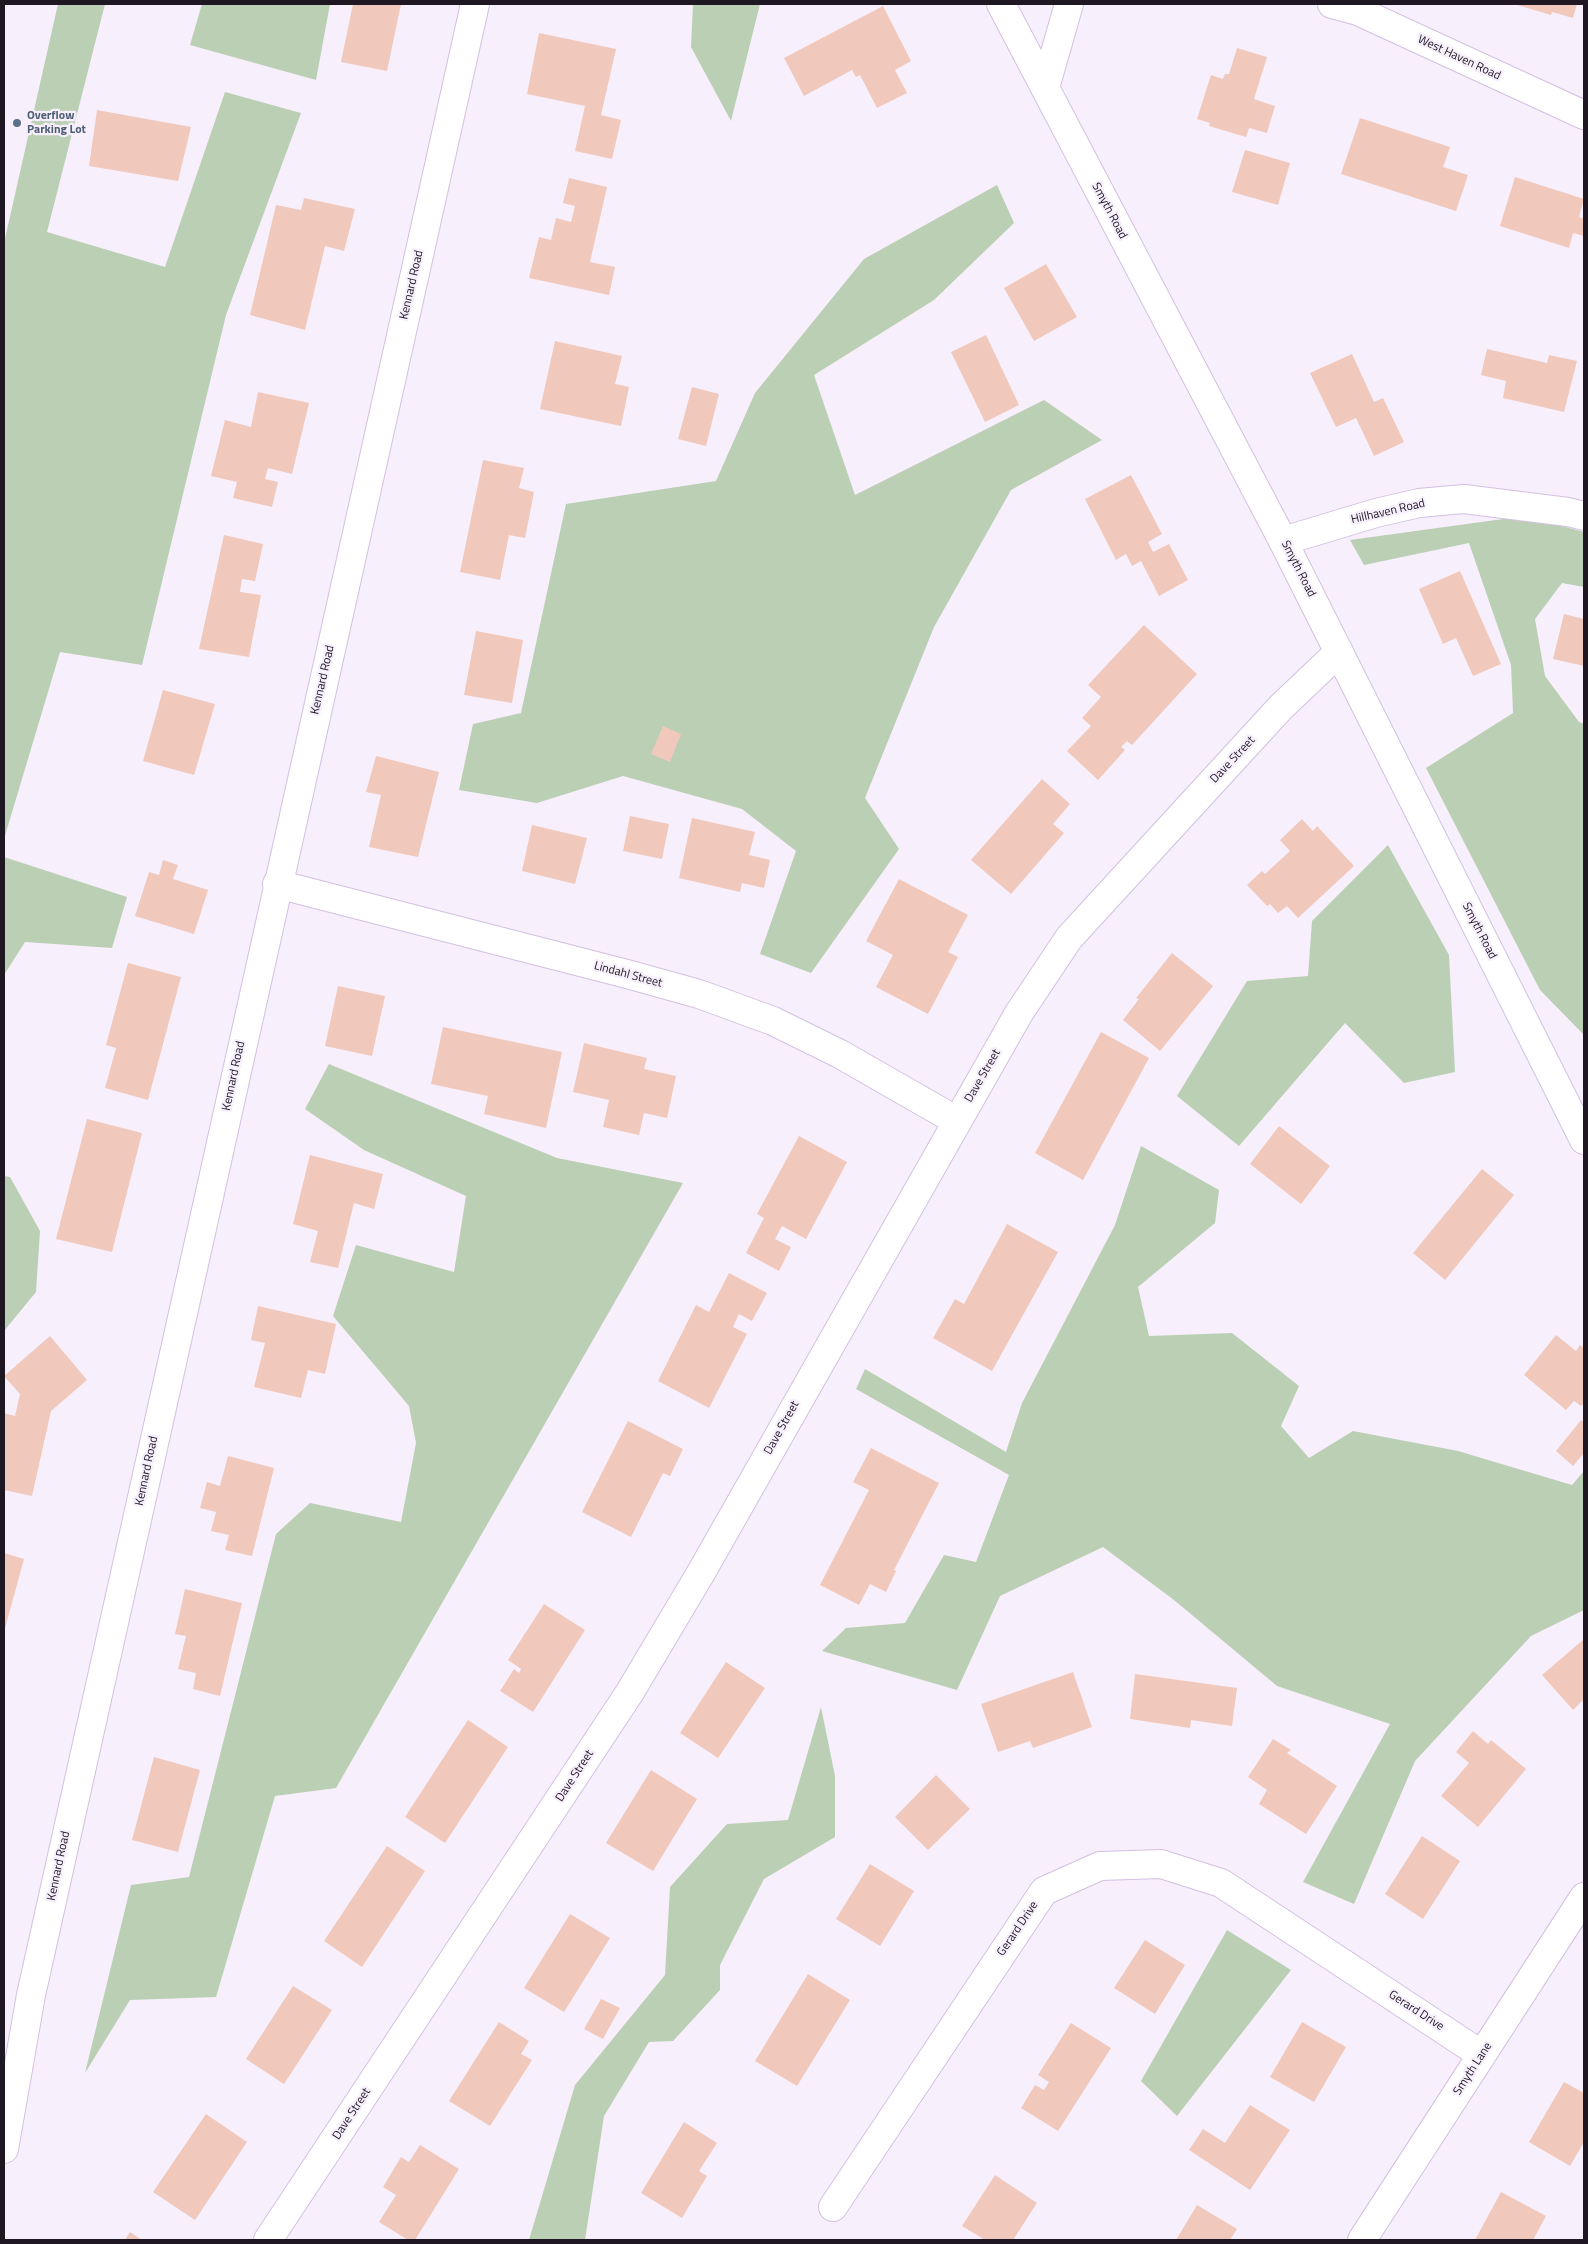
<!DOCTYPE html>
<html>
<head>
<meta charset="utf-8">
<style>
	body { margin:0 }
	#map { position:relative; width:1588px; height:2244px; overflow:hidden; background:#f7effc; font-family:"Titillium Web",sans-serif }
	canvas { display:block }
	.frame { position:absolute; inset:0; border:5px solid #1f1823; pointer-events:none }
</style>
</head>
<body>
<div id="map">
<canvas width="1588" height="2244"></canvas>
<div class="frame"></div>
</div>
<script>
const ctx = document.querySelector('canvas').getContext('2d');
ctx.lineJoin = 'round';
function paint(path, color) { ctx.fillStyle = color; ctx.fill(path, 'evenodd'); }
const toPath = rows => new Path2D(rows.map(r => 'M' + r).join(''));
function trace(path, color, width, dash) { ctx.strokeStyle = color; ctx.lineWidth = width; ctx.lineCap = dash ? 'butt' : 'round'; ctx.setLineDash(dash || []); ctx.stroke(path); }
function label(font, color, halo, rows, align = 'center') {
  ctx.font = font + ' "Titillium Web",sans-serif'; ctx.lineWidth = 4.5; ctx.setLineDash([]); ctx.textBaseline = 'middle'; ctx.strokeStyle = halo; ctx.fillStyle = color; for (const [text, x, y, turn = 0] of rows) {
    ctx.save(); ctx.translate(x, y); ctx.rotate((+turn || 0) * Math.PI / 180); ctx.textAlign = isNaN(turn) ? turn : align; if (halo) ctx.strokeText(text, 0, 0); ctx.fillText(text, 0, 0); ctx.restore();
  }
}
const green = toPath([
	[58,4,105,4,47,232,165,267,225,92,301,113,226,315,142,665,60,652,4,839,4,243],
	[202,4,330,4,316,80,190,45],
	[693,4,760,4,731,121,691,47],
	[997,185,1014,223,934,300,814,375,855,495,1044,400,1102,440,1011,490,934,627,865,798,899,849,811,973,760,954,796,851,742,809,623,776,537,803,459,790,473,724,521,713,566,504,716,481,755,393,864,259],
	[1525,516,1584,532,1584,587,1562,583,1535,619,1545,676,1579,722,1584,724,1584,1035,1540,990,1426,768,1513,713,1511,665,1469,543,1364,565,1350,540],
	[1388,845,1449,955,1455,1072,1404,1083,1345,1023,1239,1146,1177,1096,1247,981,1308,976,1312,921],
	[4,857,127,897,112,948,25,942,4,975],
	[329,1064,557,1158,683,1183,336,1788,275,1796,216,1997,130,2000,85,2073,131,1885,189,1877,276,1534,310,1503,401,1522,416,1443,409,1406,333,1316,356,1245,454,1272,466,1196,364,1150,305,1109],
	[1141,1146,1219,1190,1215,1223,1138,1287,1149,1336,1232,1333,1299,1386,1281,1426,1309,1458,1353,1431,1458,1451,1572,1485,1584,1471,1584,1610,1531,1636,1415,1761,1354,1904,1303,1882,1390,1724,1277,1686,1174,1600,1103,1547,1000,1596,957,1690,822,1651,846,1628,905,1623,944,1555,976,1562,1009,1475,856,1389,865,1369,1006,1452,1022,1403,1115,1225],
	[4,1176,10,1177,40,1231,36,1292,4,1331],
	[821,1707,835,1776,835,1837,764,1879,720,1965,720,1990,673,2041,649,2042,604,2116,585,2240,529,2240,575,2085,665,1975,670,1887,727,1824,788,1820],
	[1227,1930,1291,1970,1177,2116,1141,2081]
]);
const building = toPath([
	[353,4,401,4,387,71,341,62],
	[1514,4,1577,4,1573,18,1552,12,1551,15],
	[883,6,911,61,895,70,907,93,877,108,860,75,856,77,852,70,804,96,784,58],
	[539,33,616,49,601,115,621,120,612,159,575,151,585,106,527,94],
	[1237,48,1267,57,1254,99,1275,106,1267,133,1249,128,1246,137,1209,126,1210,123,1197,119,1211,75,1223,79,1225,74,1229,74],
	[97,110,191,127,178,181,89,166],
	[1360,118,1450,147,1443,167,1468,175,1456,211,1341,174],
	[1245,150,1290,163,1278,205,1232,192],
	[1515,177,1584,199,1579,217,1584,219,1584,236,1573,233,1569,248,1500,226],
	[569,178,607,187,590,262,615,267,609,295,529,278,539,237,551,240,556,218,571,222,575,206,563,203],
	[304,198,355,209,344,251,325,246,305,330,250,315,276,205,301,210],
	[1046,264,1077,317,1034,341,1004,288],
	[986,335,1019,405,985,422,951,352],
	[555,341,622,356,615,384,629,387,621,426,540,409],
	[1487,349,1547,363,1549,355,1577,361,1564,412,1503,398,1506,381,1481,375],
	[1352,354,1374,402,1383,398,1404,442,1374,456,1356,418,1336,427,1310,373],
	[692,387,719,394,706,446,678,439],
	[258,392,309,403,292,474,268,468,265,479,278,482,272,507,233,498,237,482,211,476,225,420,251,427],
	[483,460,524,468,519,488,534,492,525,538,509,535,500,580,460,572],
	[1131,475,1162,534,1148,542,1153,552,1169,544,1188,580,1159,596,1141,561,1132,566,1126,554,1116,560,1085,499],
	[224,535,263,544,255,581,242,579,240,592,261,595,249,657,199,649],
	[1460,571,1501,664,1473,676,1456,638,1443,644,1419,589],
	[1564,614,1584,619,1584,666,1553,659],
	[1144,625,1197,674,1132,745,1127,741,1121,747,1125,750,1098,780,1067,751,1091,726,1082,718,1101,697,1088,685],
	[476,631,523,640,512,703,464,695],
	[163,690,215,704,194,775,143,761],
	[663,726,681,734,670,762,651,754],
	[376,756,439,772,418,857,369,847,381,795,366,792],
	[1042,779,1070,804,1053,824,1064,833,1011,894,971,860],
	[630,816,669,824,662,859,623,851],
	[692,818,755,832,749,855,770,860,764,888,742,883,740,892,679,878],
	[1302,819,1313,831,1317,826,1354,866,1298,918,1287,906,1278,913,1270,904,1267,906,1247,885,1262,871,1265,874,1290,851,1280,840],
	[532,825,587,838,575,884,522,871],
	[163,860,178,865,173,879,208,890,194,934,135,916,149,872,159,875],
	[899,879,968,915,948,952,958,957,928,1014,876,987,893,955,866,941],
	[1172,953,1213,986,1160,1051,1123,1020,1139,999,1136,998],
	[128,963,181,977,148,1100,105,1088,116,1048,106,1045],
	[338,986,385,996,372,1056,325,1046],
	[443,1027,562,1052,546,1128,484,1114,488,1096,431,1084],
	[1101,1032,1149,1058,1083,1180,1035,1153],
	[584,1043,647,1058,644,1069,676,1076,667,1118,644,1113,639,1135,603,1127,609,1100,573,1092],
	[87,1119,142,1133,112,1252,56,1239],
	[1279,1126,1330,1166,1301,1204,1250,1164],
	[799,1136,847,1162,806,1239,782,1226,775,1239,791,1247,779,1271,746,1253,764,1218,757,1214],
	[310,1155,383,1174,374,1209,354,1203,338,1268,310,1262,318,1231,293,1224],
	[1482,1169,1514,1195,1445,1280,1413,1253],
	[1007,1224,1058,1252,992,1371,933,1338,955,1299,964,1304],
	[729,1273,767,1293,752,1321,739,1314,733,1327,747,1334,709,1408,658,1381,696,1305,709,1312],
	[258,1306,336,1324,325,1374,308,1370,301,1398,254,1387,265,1343,251,1340],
	[1556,1335,1576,1351,1580,1345,1584,1348,1584,1403,1581,1406,1574,1401,1566,1410,1524,1375],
	[50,1336,87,1380,51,1411,32,1496,4,1490,4,1413,15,1416,20,1394,4,1376],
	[1581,1420,1584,1422,1584,1453,1573,1466,1556,1451],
	[628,1421,683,1449,670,1476,663,1473,631,1537,582,1512],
	[871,1448,939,1483,894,1570,896,1571,886,1592,870,1584,859,1605,820,1585,869,1490,853,1482],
	[228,1456,274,1468,252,1556,225,1550,229,1535,211,1531,216,1512,200,1508,207,1482,220,1486],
	[4,1553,24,1559,4,1632],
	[185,1589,242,1603,220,1696,193,1689,196,1673,178,1669,186,1636,175,1634],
	[544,1604,585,1630,533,1712,500,1691,514,1669,519,1673,521,1669,508,1660],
	[1584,1639,1584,1699,1573,1710,1542,1675],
	[726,1662,765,1688,718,1758,680,1733],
	[1073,1672,1092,1727,1033,1748,1030,1741,998,1752,981,1704],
	[1135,1674,1237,1688,1232,1726,1191,1720,1190,1728,1130,1719],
	[468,1720,508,1747,445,1843,405,1817],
	[1473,1731,1488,1744,1491,1740,1526,1769,1478,1827,1441,1796,1469,1763,1456,1752],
	[1273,1739,1291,1750,1287,1753,1337,1786,1306,1834,1259,1804,1267,1790,1248,1777],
	[154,1757,200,1770,178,1852,132,1840],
	[651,1770,697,1799,653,1871,606,1843],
	[936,1775,970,1809,928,1850,895,1817],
	[1422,1836,1460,1861,1423,1919,1385,1894],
	[387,1846,425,1871,362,1967,324,1941],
	[870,1864,914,1891,880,1946,836,1919],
	[570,1914,610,1938,564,2012,524,1988],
	[1145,1940,1185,1965,1155,2014,1114,1988],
	[808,1974,850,2000,797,2086,755,2061],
	[293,1986,332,2010,284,2084,246,2059],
	[601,1999,620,2008,603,2039,584,2029],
	[499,2022,529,2041,521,2054,532,2060,490,2126,449,2101],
	[1302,2022,1346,2047,1314,2102,1270,2077],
	[1071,2023,1111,2048,1058,2131,1021,2108,1035,2085,1044,2090,1049,2082,1038,2075],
	[1564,2082,1584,2093,1584,2142,1570,2166,1529,2142],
	[1250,2105,1290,2130,1250,2190,1189,2150,1203,2129,1225,2143],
	[206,2114,247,2142,195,2220,153,2192],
	[684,2122,717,2143,699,2171,707,2176,682,2218,641,2193],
	[420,2145,459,2169,415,2240,408,2240,379,2222,396,2195,383,2187,401,2157,409,2162],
	[995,2175,1037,2203,1013,2240,985,2240,962,2226],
	[1501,2192,1546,2216,1533,2240,1475,2240],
	[1197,2205,1237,2229,1230,2240,1176,2240],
	[130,2232,142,2240,125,2240]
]);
const minor = toPath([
	[1332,4,1358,11,1584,115],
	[1283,541,1376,513,1419,503,1464,499,1568,512,1584,516],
	[277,884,627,974,699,994,773,1021,840,1054,957,1121],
	[4,2149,31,1995,475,4],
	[833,2207,1044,1891,1100,1866,1161,1864,1221,1883,1482,2055],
	[268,2240,630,1692,702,1571,1019,1013,1069,938,1281,707,1339,652],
	[1362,2240,1584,1897]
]);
const tertiary = toPath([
	[1001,4,1283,541,1584,1140],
	[1045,88,1069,4]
]);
const markers = [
	[17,123,5,"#5c6f8a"]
];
const streetNames = [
	["West Haven Road",1459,58,25],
	["Smyth Road",1109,211,62],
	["Kennard Road",412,285,-77],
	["Hillhaven Road",1388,512,-13],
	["Smyth Road",1298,569,63],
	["Kennard Road",323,680,-77],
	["Dave Street",1233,760,-47],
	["Smyth Road",1479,931,63],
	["Lindahl Street",628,975,15],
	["Kennard Road",234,1076,-78],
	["Dave Street",983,1076,-60],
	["Dave Street",782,1428,-61],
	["Kennard Road",147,1471,-78],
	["Dave Street",575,1776,-57],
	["Kennard Road",59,1866,-78],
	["Gerard Drive",1018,1929,-56],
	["Gerard Drive",1416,2011,33],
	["Smyth Lane",1473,2069,-57],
	["Dave Street",352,2114,-57]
];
const serviceNames = [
	["Overflow",27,116],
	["Parking Lot",27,130]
];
paint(green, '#bbcfb4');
paint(building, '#f1c9bc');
trace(minor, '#d3c0e1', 30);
trace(tertiary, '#d3c0e1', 30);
trace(minor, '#fff', 28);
trace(tertiary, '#fff', 28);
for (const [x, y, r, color] of markers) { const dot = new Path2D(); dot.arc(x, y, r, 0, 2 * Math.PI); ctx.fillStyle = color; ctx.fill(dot); trace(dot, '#f7effc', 2); }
label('12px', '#1f1823', '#f7effc', streetNames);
label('bold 12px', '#4e5e75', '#f7effc', serviceNames, 'left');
</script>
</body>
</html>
